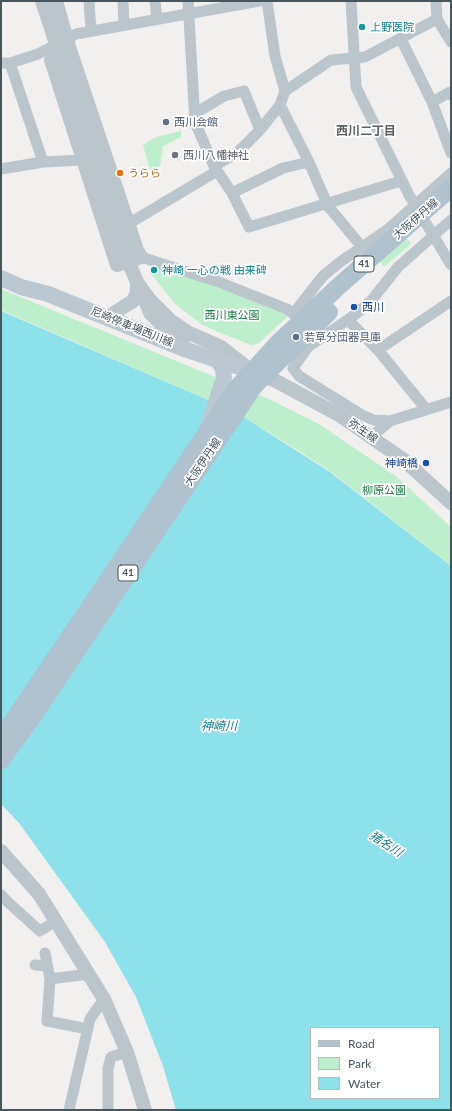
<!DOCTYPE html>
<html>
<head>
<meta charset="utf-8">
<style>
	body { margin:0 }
	#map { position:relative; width:452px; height:1111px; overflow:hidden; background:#f2efef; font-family:Lato,sans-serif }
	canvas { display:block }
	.frame { position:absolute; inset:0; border:2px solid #47555d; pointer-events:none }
	.legend { position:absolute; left:310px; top:1027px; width:130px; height:72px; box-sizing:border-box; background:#fff; border:1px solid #b5bbbe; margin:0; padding:5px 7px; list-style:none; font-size:12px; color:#47555d }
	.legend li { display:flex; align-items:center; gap:8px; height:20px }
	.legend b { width:20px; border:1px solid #b5bbbe }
</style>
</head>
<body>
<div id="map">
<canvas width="452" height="1111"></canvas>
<div class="frame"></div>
<ul class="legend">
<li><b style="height:5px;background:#afc2ce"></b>Road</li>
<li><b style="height:11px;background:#beefcc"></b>Park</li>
<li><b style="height:11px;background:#8ce1eb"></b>Water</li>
</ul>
</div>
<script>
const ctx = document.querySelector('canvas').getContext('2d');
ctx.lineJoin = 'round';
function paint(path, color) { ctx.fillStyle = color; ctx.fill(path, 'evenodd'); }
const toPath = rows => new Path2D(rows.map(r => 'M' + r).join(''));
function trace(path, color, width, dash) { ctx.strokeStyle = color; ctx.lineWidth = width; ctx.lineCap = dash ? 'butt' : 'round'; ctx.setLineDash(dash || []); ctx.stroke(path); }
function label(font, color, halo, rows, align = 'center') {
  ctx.font = font + ' Lato,"Noto Sans JP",sans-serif'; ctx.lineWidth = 3.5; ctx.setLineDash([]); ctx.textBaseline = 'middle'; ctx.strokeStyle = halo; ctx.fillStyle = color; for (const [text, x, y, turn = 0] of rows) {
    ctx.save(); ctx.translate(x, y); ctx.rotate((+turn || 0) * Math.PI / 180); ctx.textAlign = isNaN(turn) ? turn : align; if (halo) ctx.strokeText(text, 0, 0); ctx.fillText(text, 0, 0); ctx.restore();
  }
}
const green = toPath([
	[181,131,181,137,163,146,160,166,150,170,143,145,156,137],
	[400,228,411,244,384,267,373,251],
	[154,265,223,288,284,311,288,316,258,344,251,345,218,332,201,324,175,304,149,271],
	[1,289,269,399,319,424,397,477,451,527,451,566,330,471,291,446,248,420,206,399,1,310]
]);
const water = toPath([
	[1,311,206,399,245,418,330,472,451,566,451,1110,176,1110,163,1066,136,997,105,942,19,823,1,804],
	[311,1028,439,1028,439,1098,311,1098]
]);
const minor = toPath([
	[89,1,91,31],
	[123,1,124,25],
	[155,1,157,19],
	[188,1,195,122,214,166,232,193,249,227,401,181],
	[351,1,356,87,409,195,451,265],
	[436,1,437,19,451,42],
	[401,39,432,102,451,153],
	[1,63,10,63,38,54,76,34,259,1],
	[10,63,43,162],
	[285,91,331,60,365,57,437,19],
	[432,102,450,92,451,95],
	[280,105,308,160,328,206,362,247],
	[194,114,224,96,244,91,260,130],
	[214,166,237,153,260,130,280,105,285,91,275,56,267,1],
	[1,169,43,162,82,160],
	[232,193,283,168,309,162],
	[128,224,217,171],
	[141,257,219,282,287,309,299,318],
	[140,292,149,314,167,332,185,344],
	[294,313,323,276,340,262,387,230,451,173],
	[348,320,378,350,426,409],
	[378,350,451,301],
	[390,421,374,420,362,415,299,376,293,368,308,347,356,314,371,301,398,267,451,220],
	[371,437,390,421,451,402],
	[1,895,10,904,40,931,57,920],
	[45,953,50,979,47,1021,88,1029],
	[35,965,47,966],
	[50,979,89,974],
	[69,1110,90,1019,104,999],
	[108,1110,108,1068,111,1057,127,1052]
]);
const tertiary = toPath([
	[42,1,89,145],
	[56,1,70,50],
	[56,44,70,50,137,250,141,257,117,265,51,60,56,44],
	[131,268,137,282,150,300,170,320,189,333,221,347,249,369],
	[108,317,133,301,137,292,137,282],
	[262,376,276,381,339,415,404,460,451,503],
	[1,851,39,894,104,999,127,1052,145,1110]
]);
const secondary = toPath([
	[1,278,21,287,48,294,187,350,251,371,262,376],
	[207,429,224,378,223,369,218,361]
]);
const primary = toPath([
	[1,739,237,388,279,342],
	[1,760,28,723,254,386,288,352]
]);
const tertiaryBridge = toPath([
	[89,145,131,268]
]);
const primaryBridge = toPath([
	[279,342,340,285,451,188],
	[288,352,329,312]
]);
const markers = [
	[362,27,4,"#0f9aa8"],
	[166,122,4,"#5c6f8a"],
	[175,155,4,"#6b7280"],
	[120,173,4,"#e8710a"],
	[154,270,4,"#0f9aa8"],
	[354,307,4,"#1a4fb4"],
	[296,337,4,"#5c6f8a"],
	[426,463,4,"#1a4fb4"]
];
const shields = [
	[364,264,20],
	[128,573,20]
];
const shieldNames = [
	["41",364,264],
	["41",128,573]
];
const cultureNames = [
	["上野医院",370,27],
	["神崎 一心の戦 由来碑",162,270]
];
const serviceNames = [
	["西川会館",174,122],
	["若草分団器具庫",304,337]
];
const worshipNames = [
	["西川八幡神社",183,155]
];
const foodNames = [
	["うらら",128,173]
];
const streetNames = [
	["大阪伊丹線",416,219,-41],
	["尼崎停車場西川線",132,327,22],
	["弥生線",363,431,35],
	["大阪伊丹線",203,462,-56]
];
const transitNames = [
	["西川",362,307],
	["神崎橋",418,463,"right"]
];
const parkNames = [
	["西川東公園",232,315],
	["柳原公園",384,490]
];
const neighbourhoodNames = [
	["西川二丁目",366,131]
];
const waterNames = [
	["神崎川",219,726],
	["猪名川",386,844,33]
];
paint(green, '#beefcc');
paint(water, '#8ce1eb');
trace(minor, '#bbc5cc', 11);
trace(tertiary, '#bbc5cc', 14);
trace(secondary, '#bbc8d1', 16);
trace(primary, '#afc2ce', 18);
trace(tertiaryBridge, '#bbc5cc', 14);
trace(primaryBridge, '#afc2ce', 18);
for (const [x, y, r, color] of markers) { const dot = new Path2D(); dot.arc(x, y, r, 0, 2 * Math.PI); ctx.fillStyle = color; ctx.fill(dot); trace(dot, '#fff', 1.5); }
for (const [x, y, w] of shields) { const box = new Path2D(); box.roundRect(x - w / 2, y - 8, w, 16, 3); ctx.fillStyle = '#fff'; ctx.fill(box); trace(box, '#47555d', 1); }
label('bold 10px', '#47555d', null, shieldNames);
label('11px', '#0d838f', '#fff', cultureNames, 'left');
label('11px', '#4e5e75', '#fff', serviceNames, 'left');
label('11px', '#5b616d', '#fff', worshipNames, 'left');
label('11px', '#c56008', '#fff', foodNames, 'left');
label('11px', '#47555d', '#fff', streetNames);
label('11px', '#164399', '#fff', transitNames, 'left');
label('11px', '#187e40', '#fff', parkNames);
label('bold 12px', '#5c6064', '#fff', neighbourhoodNames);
label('italic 12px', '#0f7e8b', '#fff', waterNames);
</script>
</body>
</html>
